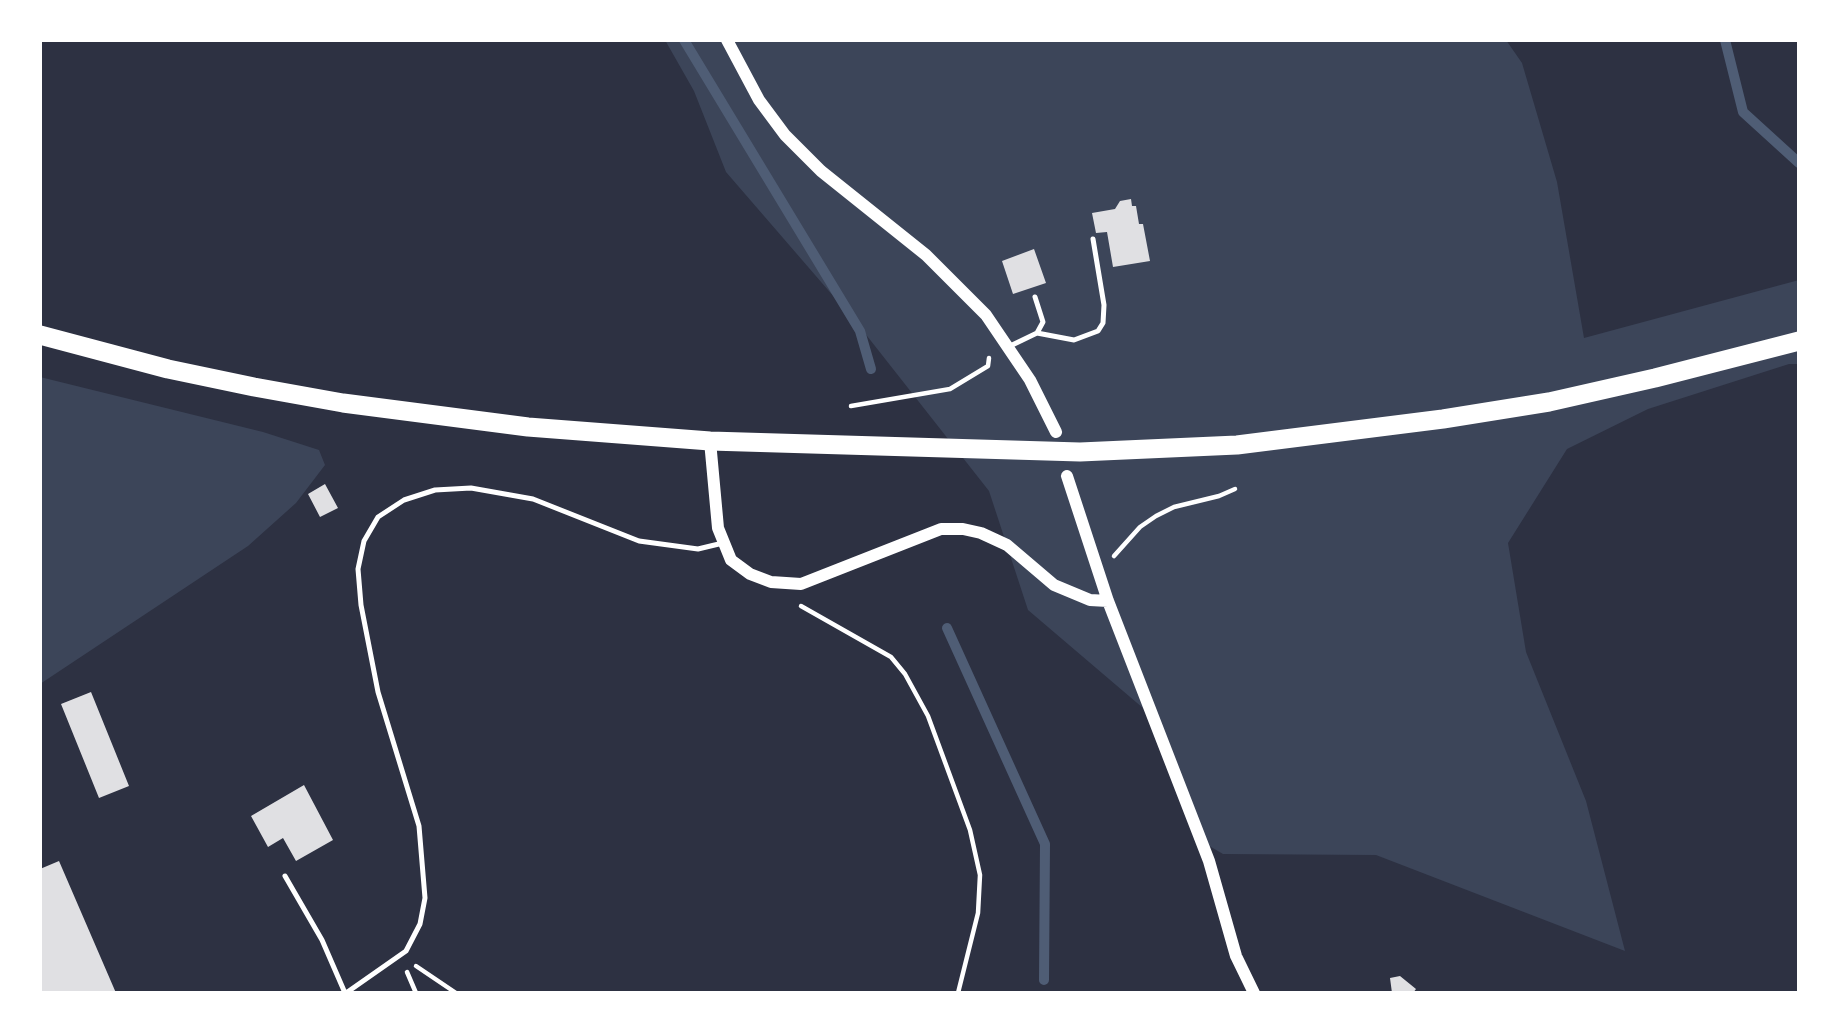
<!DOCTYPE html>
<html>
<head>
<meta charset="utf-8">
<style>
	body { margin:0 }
	#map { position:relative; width:1839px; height:1033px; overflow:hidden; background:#2d3142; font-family:"Public Sans",sans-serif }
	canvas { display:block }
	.frame { position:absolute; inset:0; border:42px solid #fff; pointer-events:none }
</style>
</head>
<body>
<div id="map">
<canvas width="1839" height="1033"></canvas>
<div class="frame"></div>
</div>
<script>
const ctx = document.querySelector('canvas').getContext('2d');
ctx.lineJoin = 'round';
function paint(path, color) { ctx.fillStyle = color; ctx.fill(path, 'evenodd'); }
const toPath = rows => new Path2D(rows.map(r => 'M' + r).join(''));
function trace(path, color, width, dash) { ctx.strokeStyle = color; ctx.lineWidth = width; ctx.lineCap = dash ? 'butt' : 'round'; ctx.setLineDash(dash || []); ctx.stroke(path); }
const green = toPath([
	[665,40,1506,40,1522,63,1557,182,1584,338,1799,280,1799,364,1789,364,1648,409,1567,449,1508,543,1526,652,1586,801,1625,951,1376,855,1223,854,1194,837,1150,714,1028,610,989,491,860,327,726,172,694,91],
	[40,377,263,432,319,450,325,465,296,503,248,546,40,684]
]);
const stream = toPath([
	[684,40,860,331,871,369],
	[1725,40,1743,112,1799,163],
	[947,628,1045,844,1044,980]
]);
const building = toPath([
	[1131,199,1132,206,1136,206,1139,224,1143,224,1150,261,1113,267,1107,232,1096,233,1092,213,1115,209,1120,201],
	[1034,249,1046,283,1013,294,1002,261],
	[325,484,338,508,320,517,308,494],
	[91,692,129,786,99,798,61,704],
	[304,785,333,840,296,861,283,838,268,847,251,816],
	[59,861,116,993,40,993,40,869],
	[1400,976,1416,989,1413,993,1392,993,1390,978]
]);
const path = toPath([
	[851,406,950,389,988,366,989,358],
	[1114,556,1140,527,1156,516,1174,507,1219,496,1235,489],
	[801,606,891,657,905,674,928,716,970,830,980,875,978,913,958,993],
	[416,966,456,993],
	[407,972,416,993]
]);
const service = toPath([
	[1037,333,1074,340,1098,331,1103,323,1104,305,1093,239],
	[1008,347,1037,333,1043,322,1035,297],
	[285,876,322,940,345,993],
	[346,993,406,951,420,924,425,898,419,826,378,692,361,605,358,569,364,541,378,517,404,500,435,490,471,488,533,499,639,541,698,549,723,543]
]);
const tertiary = toPath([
	[727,40,759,100,785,135,821,171,926,255,986,315,1030,380,1056,432],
	[710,441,718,528,731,560,750,574,771,582,801,584,941,529,963,529,981,533,1007,545,1054,585,1090,600,1108,601],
	[1067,476,1108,601,1209,861,1236,956,1254,993]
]);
const trunk = toPath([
	[40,335,168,369,254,387,343,403,528,427,710,441,1080,452,1237,445,1443,419,1549,402,1655,378,1799,341]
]);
paint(green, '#3c4559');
trace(stream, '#4f5d75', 10);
paint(building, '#e0e0e3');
trace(path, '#fff', 4.5);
trace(service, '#fff', 5);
trace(tertiary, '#fff', 12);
trace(trunk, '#fff', 19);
</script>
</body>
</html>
